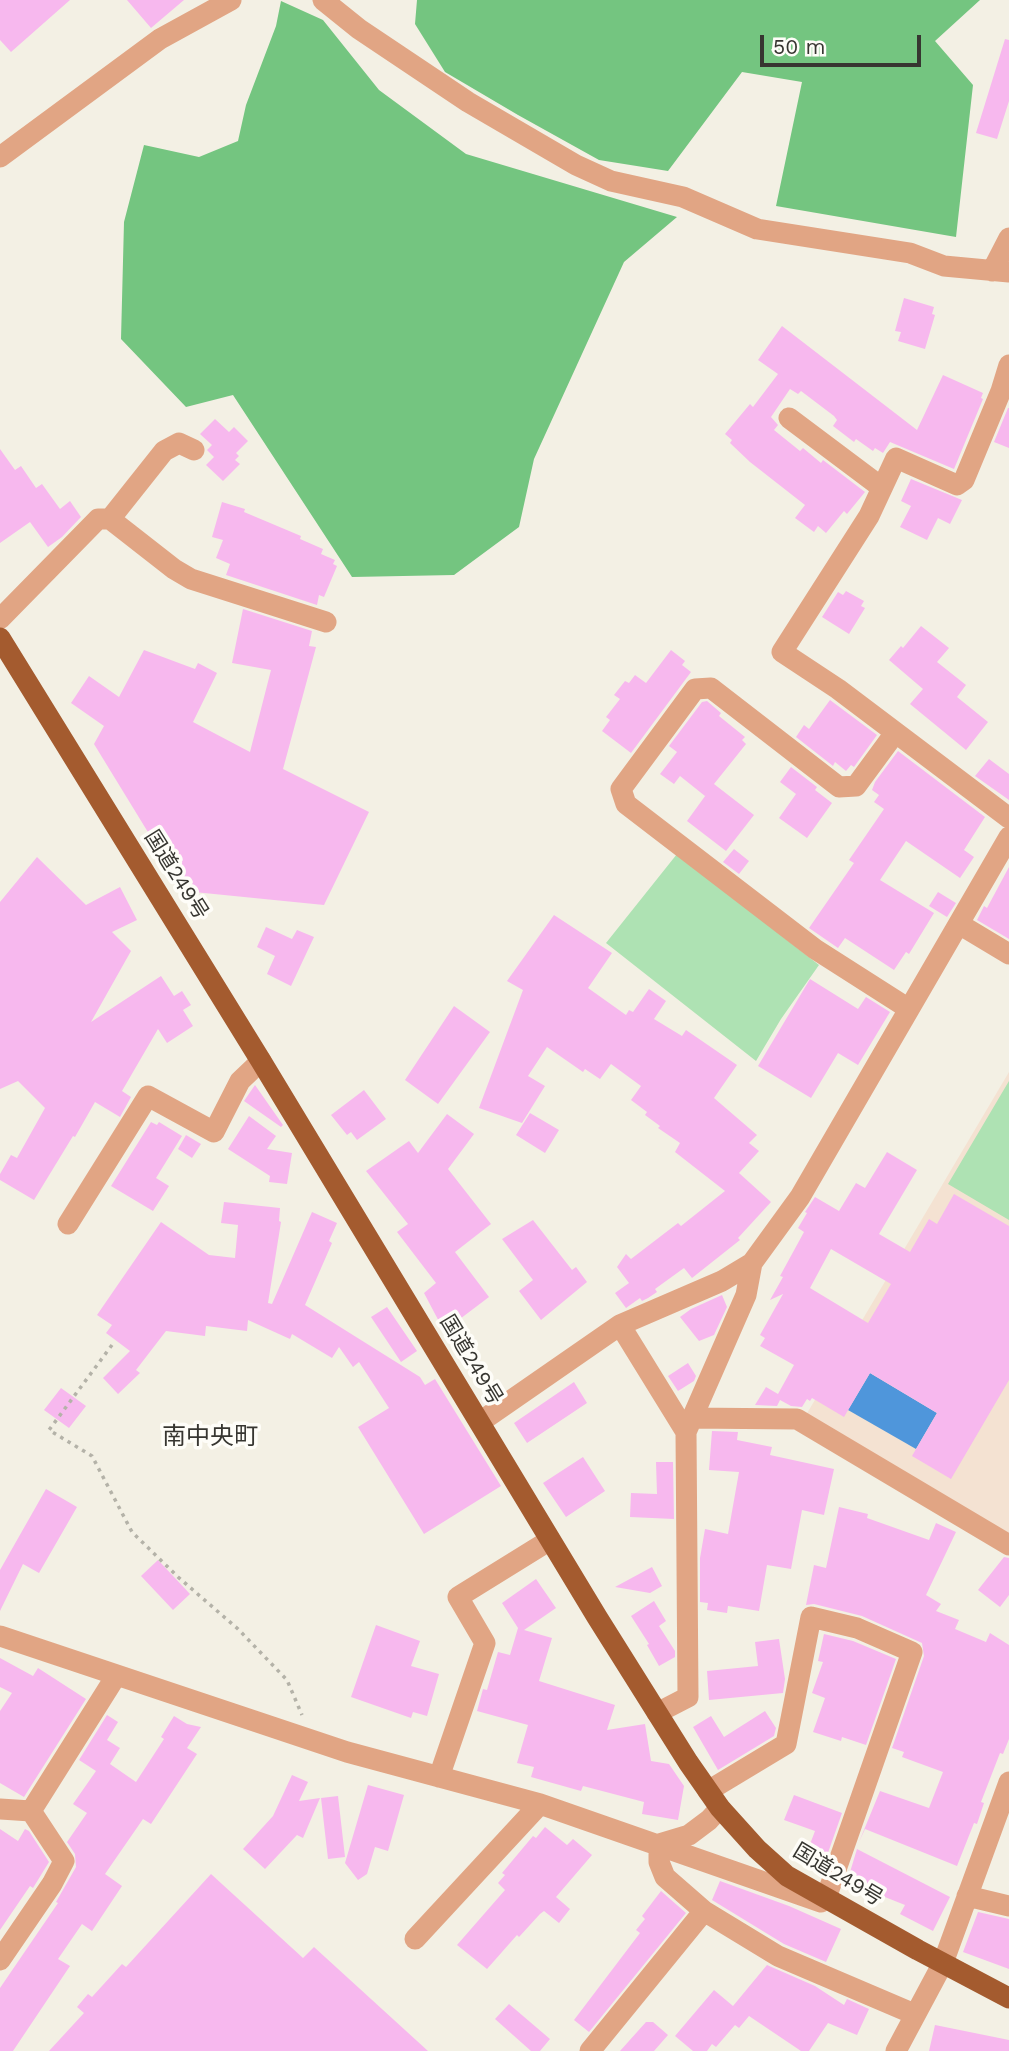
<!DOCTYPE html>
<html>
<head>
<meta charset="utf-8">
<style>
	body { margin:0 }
	#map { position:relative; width:1009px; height:2051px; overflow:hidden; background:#f3f0e4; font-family:"Work Sans",sans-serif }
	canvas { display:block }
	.scale { position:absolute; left:760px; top:35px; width:161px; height:32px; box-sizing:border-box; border:4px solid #373631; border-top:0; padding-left:9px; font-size:21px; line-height:24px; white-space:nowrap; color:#373631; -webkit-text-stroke:5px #fefdf8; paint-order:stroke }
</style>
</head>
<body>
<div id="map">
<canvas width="1009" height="2051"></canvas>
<div class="scale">50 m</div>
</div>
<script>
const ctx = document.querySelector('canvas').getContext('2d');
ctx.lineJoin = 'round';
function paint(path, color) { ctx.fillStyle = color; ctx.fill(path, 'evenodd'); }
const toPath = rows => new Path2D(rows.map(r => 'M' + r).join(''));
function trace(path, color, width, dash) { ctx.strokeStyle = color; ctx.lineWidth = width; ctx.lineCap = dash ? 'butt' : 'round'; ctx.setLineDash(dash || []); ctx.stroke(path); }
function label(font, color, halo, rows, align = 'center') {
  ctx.font = font + ' "Work Sans","Noto Sans JP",sans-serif'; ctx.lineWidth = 7; ctx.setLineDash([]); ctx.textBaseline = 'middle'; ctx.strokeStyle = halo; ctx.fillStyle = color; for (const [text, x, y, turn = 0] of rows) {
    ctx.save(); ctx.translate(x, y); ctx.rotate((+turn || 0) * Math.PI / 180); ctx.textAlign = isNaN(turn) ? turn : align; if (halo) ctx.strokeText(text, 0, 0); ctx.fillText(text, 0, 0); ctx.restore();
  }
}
const education = toPath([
	[1009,1072,1009,1537,806,1415]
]);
const green = toPath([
	[677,854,819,965,781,1019,756,1061,606,943],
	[1009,1081,1009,1220,948,1184]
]);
const forest = toPath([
	[417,0,980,0,935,41,973,85,956,237,776,206,802,82,742,72,668,171,599,160,518,115,445,72,415,24],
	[281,1,323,20,379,90,466,154,677,217,624,262,534,459,519,527,454,575,352,577,233,395,186,407,121,339,124,222,144,145,199,157,238,141,246,105,276,26]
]);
const water = toPath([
	[870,1373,937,1413,916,1449,848,1410]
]);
const building = toPath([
	[0,0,70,0,11,52,0,40],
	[127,0,184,0,151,28],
	[1005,39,1009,40,1009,101,997,139,976,133],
	[904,298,934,307,932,314,935,315,925,349,898,341,901,332,895,331],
	[782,326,917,430,943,375,983,393,981,398,983,399,954,469,890,442,883,453,875,448,873,451,856,439,854,442,833,426,837,420,834,416,801,391,798,394,790,389,771,417,778,425,774,430,800,451,803,448,821,463,823,460,865,492,847,514,844,511,826,533,818,526,814,532,795,518,805,505,750,462,730,443,732,440,725,434,750,404,753,407,778,374,758,360],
	[1008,408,1009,408,1009,448,994,442],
	[215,419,229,432,234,427,248,441,236,453,239,456,235,460,240,464,223,481,206,465,214,457,207,450,212,445,200,434],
	[0,449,15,470,21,466,36,488,42,484,60,509,70,501,81,517,62,537,48,547,30,522,0,543],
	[911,479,962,500,950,524,938,518,927,540,900,527,911,506,901,501],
	[222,502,245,509,244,512,301,536,300,539,323,549,321,554,335,560,333,564,337,566,324,597,319,595,317,605,226,575,230,564,216,558,223,540,212,537],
	[846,591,864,601,861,606,865,608,849,634,822,617,838,592,843,595],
	[243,609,312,631,309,646,316,647,283,769,369,812,324,905,184,891,94,744,104,726,71,703,89,676,119,697,144,650,195,669,198,663,217,673,193,722,250,752,271,670,232,663],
	[921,626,949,648,937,662,966,685,957,697,988,722,966,750,910,704,923,689,889,660,901,646,903,648],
	[671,650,685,661,682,665,691,672,631,753,602,731,610,720,606,717,620,699,614,695,625,681,629,683,635,675,646,683],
	[830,700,877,735,854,767,851,765,846,771,835,762,833,766,796,737,804,725,809,729],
	[707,701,721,713,719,716,745,737,742,740,746,744,714,784,754,815,726,851,687,821,708,792,705,796,680,776,674,784,660,774,677,752,669,746,702,702],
	[898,751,985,817,964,850,974,857,960,878,906,841,880,880,934,913,909,954,906,952,894,970,845,938,838,948,809,928,854,863,849,860,884,809,874,802,879,795,872,790,875,782],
	[989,759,1009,774,1009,800,975,776],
	[791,767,817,787,815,790,832,803,807,838,779,818,796,794,780,782],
	[734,849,749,861,739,874,723,862],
	[37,857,86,905,120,887,137,920,112,932,131,951,91,1022,161,976,174,996,182,991,191,1005,183,1010,193,1026,167,1043,158,1029,122,1091,131,1097,120,1117,95,1102,75,1137,73,1136,34,1200,0,1180,0,1174,11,1155,17,1158,45,1108,18,1081,0,1089,0,902],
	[1009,867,1009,939,977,920,984,906,987,908],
	[938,892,956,903,947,917,929,906],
	[554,915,612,953,588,988,626,1015,629,1010,633,1012,649,989,666,1001,654,1019,682,1036,686,1030,737,1065,714,1098,757,1135,749,1143,759,1151,739,1173,771,1202,738,1238,740,1240,692,1278,684,1268,655,1289,657,1292,648,1298,642,1301,640,1298,626,1308,615,1293,629,1283,617,1267,626,1254,631,1259,678,1223,681,1226,725,1191,675,1152,680,1143,658,1128,660,1126,645,1115,647,1112,631,1100,641,1086,611,1064,600,1079,585,1069,583,1072,547,1047,528,1076,545,1086,522,1123,479,1108,523,990,507,981],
	[266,927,292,939,297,930,314,937,291,986,267,974,275,956,257,947],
	[810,979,858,1009,866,997,890,1012,858,1065,838,1053,811,1098,758,1066],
	[454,1006,490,1032,438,1104,405,1080],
	[255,1085,283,1125,281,1127,244,1101],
	[364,1090,386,1119,357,1140,351,1132,347,1135,331,1115],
	[530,1113,559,1130,545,1153,516,1135],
	[447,1114,474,1134,448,1169,491,1224,455,1252,489,1297,444,1331,424,1293,436,1283,397,1232,408,1224,366,1171,409,1141,418,1153],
	[249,1116,276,1136,267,1149,292,1153,287,1184,269,1182,270,1176,228,1149],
	[151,1122,157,1125,159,1122,182,1136,156,1178,169,1186,153,1211,111,1186],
	[186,1135,201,1144,192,1158,178,1149],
	[887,1152,917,1170,879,1234,910,1252,929,1219,937,1224,954,1194,1009,1226,1009,1380,951,1479,912,1456,937,1413,870,1373,844,1417,812,1398,810,1401,807,1399,802,1407,791,1406,780,1400,777,1406,755,1405,766,1387,778,1394,794,1365,760,1346,765,1338,760,1335,783,1294,770,1300,783,1277,780,1276,804,1232,798,1228,807,1213,805,1212,815,1197,839,1211,856,1183,865,1188],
	[831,1249,891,1284,868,1323,810,1288],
	[224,1202,280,1208,279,1221,281,1222,268,1303,272,1304,312,1212,337,1223,329,1241,332,1243,305,1305,420,1377,425,1385,435,1379,501,1486,424,1534,358,1427,389,1408,359,1362,353,1367,339,1347,332,1358,292,1334,290,1339,248,1320,247,1331,206,1326,205,1336,166,1331,136,1370,140,1373,118,1394,103,1378,130,1351,106,1333,112,1325,97,1315,161,1222,209,1255,235,1258,238,1225,221,1223],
	[533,1220,572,1270,576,1267,587,1282,541,1320,519,1291,533,1280,502,1239],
	[722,1295,727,1307,714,1335,699,1341,680,1317,691,1309],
	[387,1307,417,1351,401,1362,371,1317],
	[688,1363,696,1376,694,1381,678,1391,668,1376],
	[574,1382,587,1403,527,1443,514,1423],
	[61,1388,86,1406,69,1428,44,1410],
	[712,1431,738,1432,737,1440,772,1447,770,1455,834,1469,824,1515,802,1510,791,1569,767,1565,759,1611,728,1606,727,1613,707,1610,708,1603,700,1602,700,1558,705,1529,728,1534,739,1472,709,1470],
	[583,1457,605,1491,566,1517,543,1483],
	[656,1462,673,1462,674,1519,630,1517,631,1493,657,1494],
	[46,1489,77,1507,39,1573,23,1564,0,1611,0,1570],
	[839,1507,868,1514,867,1518,929,1540,936,1523,956,1532,926,1595,941,1604,936,1611,959,1620,955,1629,986,1642,990,1633,1009,1645,1009,1739,1003,1754,1000,1753,981,1802,984,1803,977,1824,974,1823,957,1866,865,1829,859,1842,880,1791,929,1808,943,1772,902,1757,904,1752,892,1748,924,1656,922,1643,862,1616,814,1604,806,1605,814,1565,826,1568],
	[1004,1557,1009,1558,1009,1595,1000,1607,978,1590],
	[158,1560,190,1594,173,1610,141,1576],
	[652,1567,662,1586,650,1593,615,1587],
	[536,1579,556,1608,524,1630,552,1638,539,1681,615,1705,607,1730,645,1724,651,1761,669,1764,684,1786,678,1820,642,1814,644,1802,583,1786,581,1791,531,1777,534,1767,517,1763,528,1725,477,1711,483,1689,487,1690,498,1652,510,1655,518,1628,502,1603],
	[654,1601,666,1621,659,1626,675,1651,675,1657,659,1666,647,1645,649,1644,631,1616],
	[376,1625,420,1641,411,1666,439,1674,427,1716,413,1712,411,1718,351,1697],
	[824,1634,853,1641,896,1659,866,1745,842,1737,841,1741,813,1732,825,1698,812,1693,823,1662,818,1661],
	[779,1639,785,1679,783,1693,709,1700,707,1671,758,1666,755,1642],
	[0,1658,33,1676,38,1668,86,1699,24,1797,0,1783,0,1711,12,1693,0,1687],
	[765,1711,776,1728,774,1736,718,1770,693,1727,711,1716,724,1737],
	[107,1715,118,1722,107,1740,120,1748,110,1764,136,1782,164,1739,161,1737,174,1716,187,1724,201,1727,187,1748,197,1754,151,1824,143,1819,105,1874,122,1886,92,1931,82,1924,58,1959,70,1966,13,2051,0,2051,0,1988,58,1903,56,1902,76,1867,75,1854,67,1842,87,1813,73,1804,96,1771,79,1760],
	[292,1775,308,1782,299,1801,320,1798,303,1838,297,1835,265,1869,243,1849,273,1816],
	[368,1785,404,1795,388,1851,375,1847,367,1874,358,1880,345,1863],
	[794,1795,842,1813,823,1867,804,1860,815,1831,784,1820],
	[338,1796,345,1857,328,1859,321,1798],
	[545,1827,567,1845,573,1839,592,1855,556,1897,570,1909,559,1923,544,1911,540,1914,519,1937,517,1935,487,1969,457,1945,505,1890,498,1883,505,1875,502,1873,533,1836,536,1838],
	[0,1829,18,1841,25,1829,29,1831,49,1862,33,1888,30,1886,0,1930],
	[857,1849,950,1897,933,1931,900,1914,905,1905,847,1882],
	[211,1874,303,1958,314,1947,428,2051,49,2051,84,2013,77,2007,88,1994,92,1997,122,1964,126,1967],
	[720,1881,789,1906,841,1929,826,1962,784,1944,712,1900],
	[661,1891,686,1913,589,2032,574,2020,640,1933,636,1930,645,1919,642,1916],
	[978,1912,1009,1919,1009,1969,963,1952],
	[767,1965,815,1986,844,2005,847,1999,869,2009,857,2035,828,2023,809,2051,801,2051,749,2016,739,2028,735,2025,716,2047,712,2044,707,2051,693,2051,675,2036,714,1990,733,2006],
	[509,2004,550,2039,540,2051,531,2051,495,2019],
	[646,2022,653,2022,668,2035,654,2051,620,2051],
	[935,2025,1009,2040,1009,2051,929,2051]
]);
const path = toPath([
	[112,1345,49,1430,92,1456,132,1532,178,1577,238,1629,287,1680,302,1715]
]);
const minor = toPath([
	[323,0,359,29,468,102,576,165,611,181,683,197,757,229,910,253,944,266,1009,272],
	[0,157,160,39,231,0],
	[992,271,1009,238],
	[1009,365,1001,391,964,480,957,485,896,458,869,516,782,652,838,689,1009,818],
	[789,418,881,487],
	[110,519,164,451,179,443,194,450],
	[0,619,98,519,110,519,174,569,191,579,326,622],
	[895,733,856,786,839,787,711,688,695,689,621,789,626,804,815,949,909,1009],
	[959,924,1009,954],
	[68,1224,148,1096,214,1132,240,1081,261,1061],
	[620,1325,686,1432],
	[691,1418,797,1419,1009,1545],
	[480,1422,620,1325,722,1281,752,1263,800,1197,1009,837],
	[0,1636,347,1752,540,1804,821,1902],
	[657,1713,688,1697,686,1432,746,1295,752,1263],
	[439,1777,485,1643,458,1597,550,1540],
	[708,1791,786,1744,811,1617,857,1628,912,1652,826,1898],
	[720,1808,709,1820,689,1835,659,1844,659,1862,665,1877,704,1911,778,1956,914,2014],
	[0,1809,31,1811,64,1861,52,1884,0,1960],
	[31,1811,116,1676],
	[967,1896,1009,1906],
	[415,1939,540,1804],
	[590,2051,704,1911],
	[896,2051,943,1963,1009,1782]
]);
const highway = toPath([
	[0,638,261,1061,597,1617,688,1762,720,1808,757,1849,787,1876,918,1950,1009,1998]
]);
const streetNames = [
	["国道249号",176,875,58],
	["国道249号",471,1360,59],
	["国道249号",838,1875,31]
];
const quarterNames = [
	["南中央町",210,1437]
];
paint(education, '#f4e2d2');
paint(green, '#aee2b3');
paint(forest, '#74c580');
paint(water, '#4f96db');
paint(building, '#f7b8ee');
trace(path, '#b4b2a8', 3.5, [3.5, 5]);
trace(minor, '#e1a584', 21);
trace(highway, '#a45b2f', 21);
label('21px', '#373631', '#fefdf8', streetNames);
label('24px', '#373631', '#fefdf8', quarterNames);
</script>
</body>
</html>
